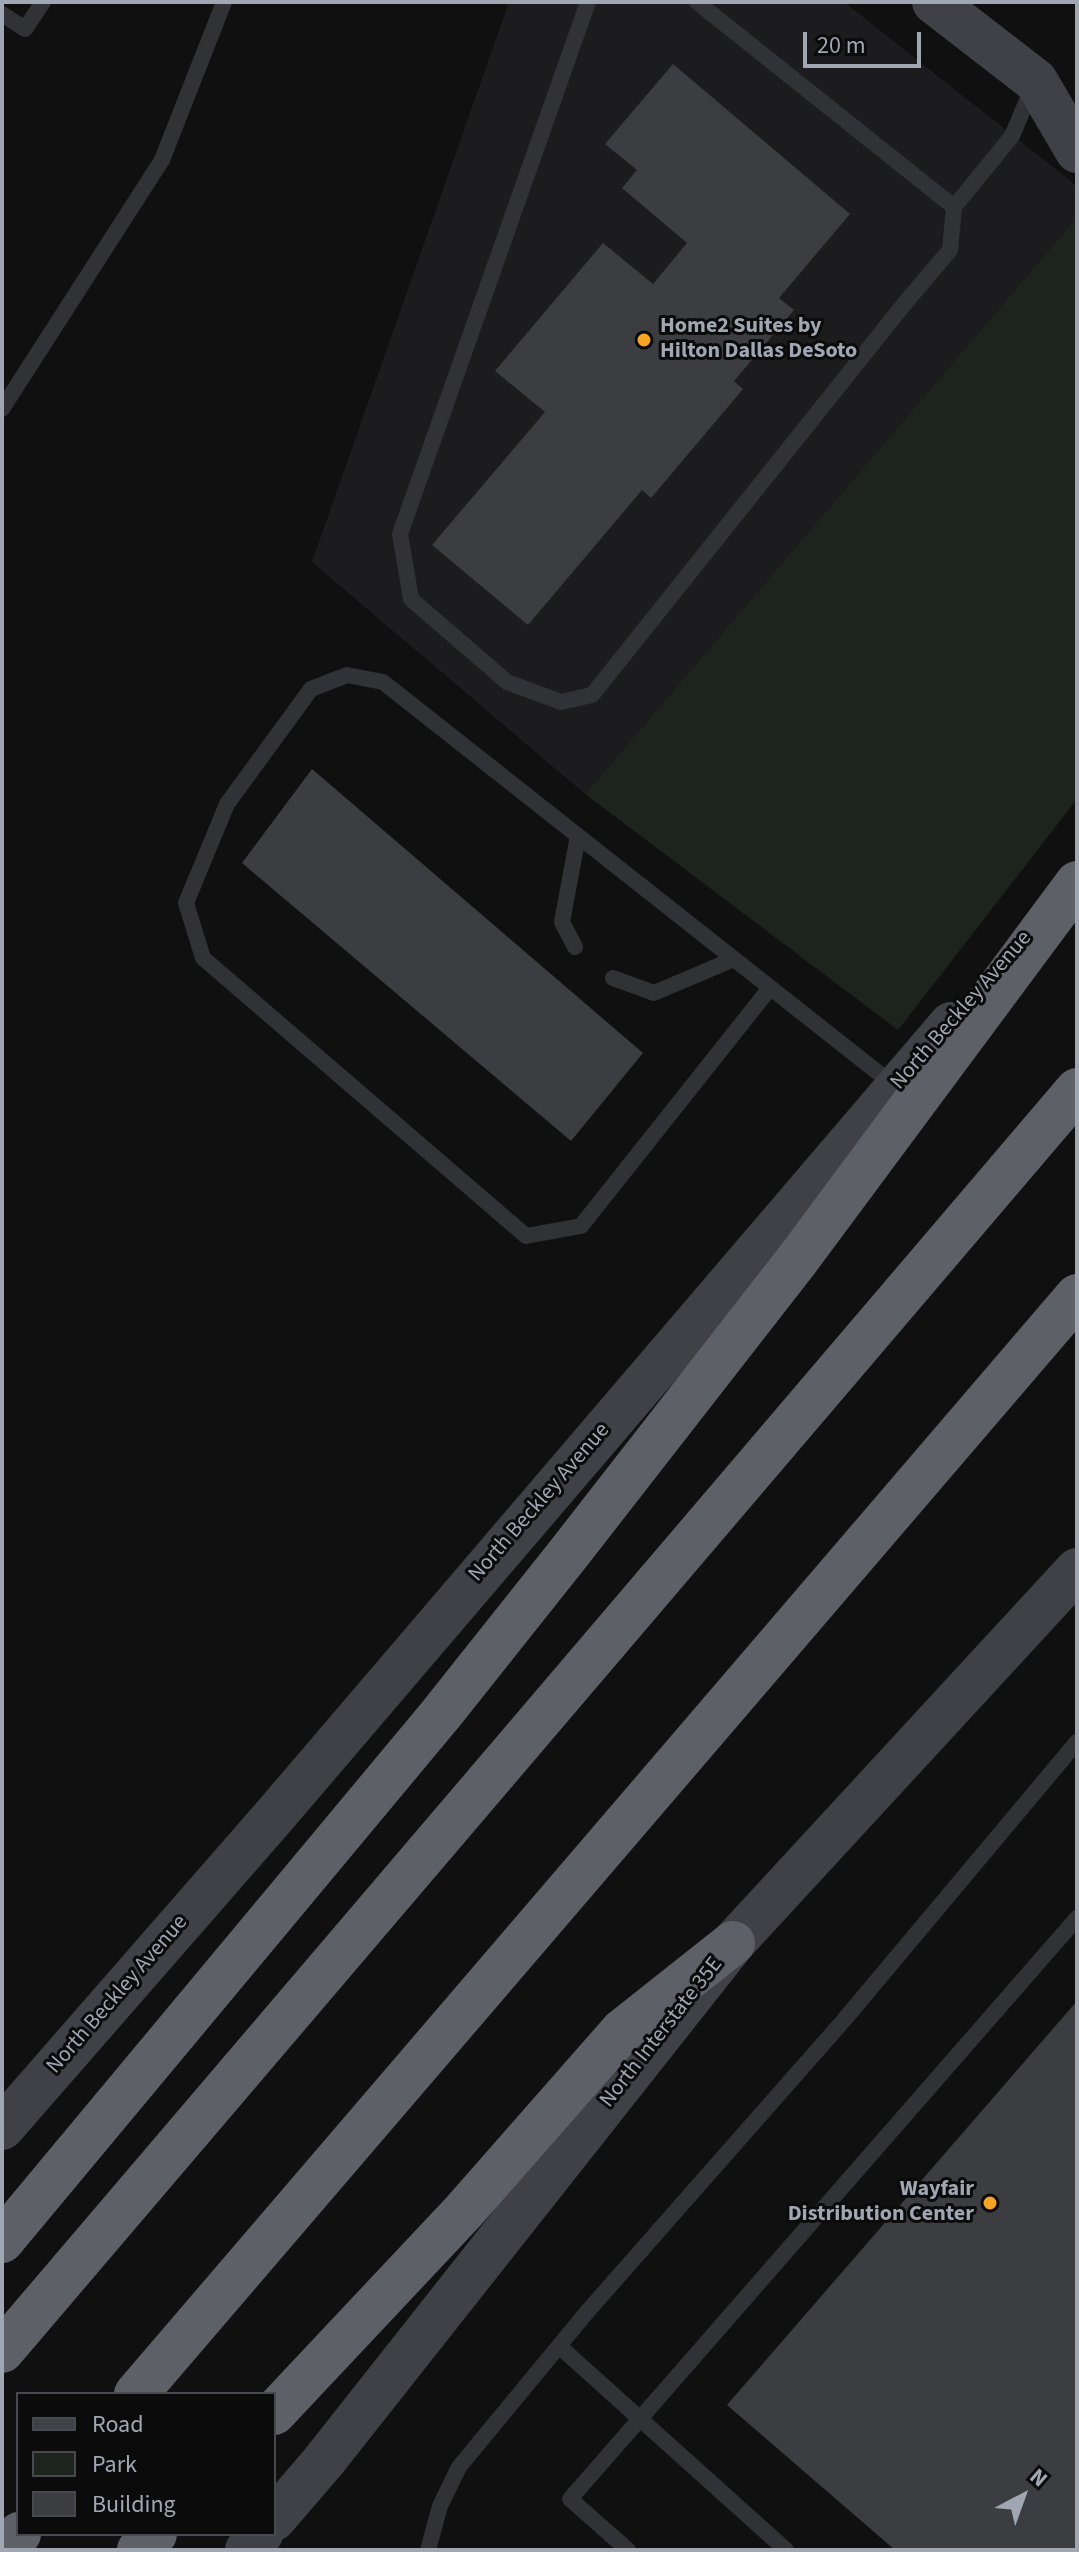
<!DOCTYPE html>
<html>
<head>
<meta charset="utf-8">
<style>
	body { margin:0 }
	#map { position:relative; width:1079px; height:2552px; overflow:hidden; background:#101011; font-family:"Source Sans 3",sans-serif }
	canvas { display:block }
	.frame { position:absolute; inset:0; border:4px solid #a0a7b2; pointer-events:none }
	.legend { position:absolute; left:16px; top:2392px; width:260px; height:144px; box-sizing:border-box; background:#0b0b0c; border:2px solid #47494e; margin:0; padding:10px 14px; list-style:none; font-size:24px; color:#a0a7b2 }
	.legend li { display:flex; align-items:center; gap:16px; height:40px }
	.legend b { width:40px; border:2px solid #47494e }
	.north { position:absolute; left:983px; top:2456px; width:80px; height:80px; -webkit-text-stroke:6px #0b0b0c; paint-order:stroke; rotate:41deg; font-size:22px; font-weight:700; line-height:32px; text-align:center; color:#a0a7b2 }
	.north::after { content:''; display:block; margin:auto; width:28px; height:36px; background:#a0a7b2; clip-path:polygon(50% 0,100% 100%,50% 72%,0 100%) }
	.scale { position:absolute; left:803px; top:32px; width:118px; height:36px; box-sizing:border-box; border:4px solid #a0a7b2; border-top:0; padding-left:10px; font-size:24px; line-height:28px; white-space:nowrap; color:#a0a7b2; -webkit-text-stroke:6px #0b0b0c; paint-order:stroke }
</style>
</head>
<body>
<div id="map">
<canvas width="1079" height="2552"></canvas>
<div class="frame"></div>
<ul class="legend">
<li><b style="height:10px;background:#3f4146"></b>Road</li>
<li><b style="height:22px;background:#1c241d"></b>Park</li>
<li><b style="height:22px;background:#3c3d41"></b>Building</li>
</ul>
<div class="north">N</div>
<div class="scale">20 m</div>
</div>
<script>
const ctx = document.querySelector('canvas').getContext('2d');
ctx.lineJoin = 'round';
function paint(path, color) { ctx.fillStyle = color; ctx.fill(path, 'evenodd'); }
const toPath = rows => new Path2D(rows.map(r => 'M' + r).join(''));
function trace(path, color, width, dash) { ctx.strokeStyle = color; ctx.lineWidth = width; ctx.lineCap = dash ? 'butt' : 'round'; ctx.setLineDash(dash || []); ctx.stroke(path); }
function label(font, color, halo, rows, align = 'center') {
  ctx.font = font + ' "Source Sans 3",sans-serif'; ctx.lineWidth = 6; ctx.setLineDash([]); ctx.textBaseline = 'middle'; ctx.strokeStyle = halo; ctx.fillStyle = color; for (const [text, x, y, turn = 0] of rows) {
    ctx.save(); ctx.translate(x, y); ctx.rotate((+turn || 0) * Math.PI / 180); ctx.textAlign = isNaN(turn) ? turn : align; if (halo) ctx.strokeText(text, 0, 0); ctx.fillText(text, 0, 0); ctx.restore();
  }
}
const built = toPath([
	[509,2,844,2,1077,186,1077,217,585,794,312,562]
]);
const green = toPath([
	[1077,217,1077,799,898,1030,585,794]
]);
const building = toPath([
	[673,64,850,214,779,298,794,310,734,381,743,389,651,498,642,490,528,625,432,545,545,412,495,371,603,243,653,284,687,243,622,188,637,170,605,144],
	[312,769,643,1053,571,1141,242,863],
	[1077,2001,1077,2550,895,2550,727,2405]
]);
const lane = toPath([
	[588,2,400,534,411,599,507,682,561,702,592,695,905,303,950,250,954,207,697,2],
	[2,14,25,29,43,2],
	[954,207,1012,136,1033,86],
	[2,409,162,160,224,2],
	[575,947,562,922,578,836],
	[613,978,654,993,734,959],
	[770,988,581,1226,526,1236,203,958,186,903,227,804,311,689,347,675,383,682,895,1086],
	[559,2346,786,2550],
	[428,2550,440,2506,459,2467,587,2312,844,2020,1077,1742],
	[628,2550,570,2499,1077,1918]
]);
const secondary = toPath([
	[934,2,1036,81,1077,151],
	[2,2128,276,1814,951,1024],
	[274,2519,323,2462,733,1943,1077,1570],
	[247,2550,261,2534]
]);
const highway = toPath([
	[2,2241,441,1714,569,1553,798,1259,1077,883],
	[2,2351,1077,1090],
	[136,2394,1077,1296],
	[274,2413,463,2212,622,2031,733,1943],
	[6,2550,19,2534],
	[139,2550,155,2534]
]);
const markers = [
	[644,340,8,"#f6a423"],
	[990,2203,8,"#f6a423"]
];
const poiNames = [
	["Home2 Suites by",660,327],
	["Hilton Dallas DeSoto",660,352],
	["Wayfair",974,2190,"right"],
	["Distribution Center",974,2215,"right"]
];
const streetNames = [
	["North Beckley Avenue",962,1011,-49],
	["North Beckley Avenue",540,1503,-49],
	["North Beckley Avenue",118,1995,-49],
	["North Interstate 35E",662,2033,-52]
];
paint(built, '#1c1c1e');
paint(green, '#1c241d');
paint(building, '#3c3d41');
trace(lane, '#313236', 16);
trace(secondary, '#3f4146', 44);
trace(highway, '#5d6067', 44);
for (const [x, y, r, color] of markers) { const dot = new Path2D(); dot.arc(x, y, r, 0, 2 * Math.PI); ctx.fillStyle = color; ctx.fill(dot); trace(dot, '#0b0b0c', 3); }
label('bold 22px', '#a0a7b2', '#0b0b0c', poiNames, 'left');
label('22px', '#a0a7b2', '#0b0b0c', streetNames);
</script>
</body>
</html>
